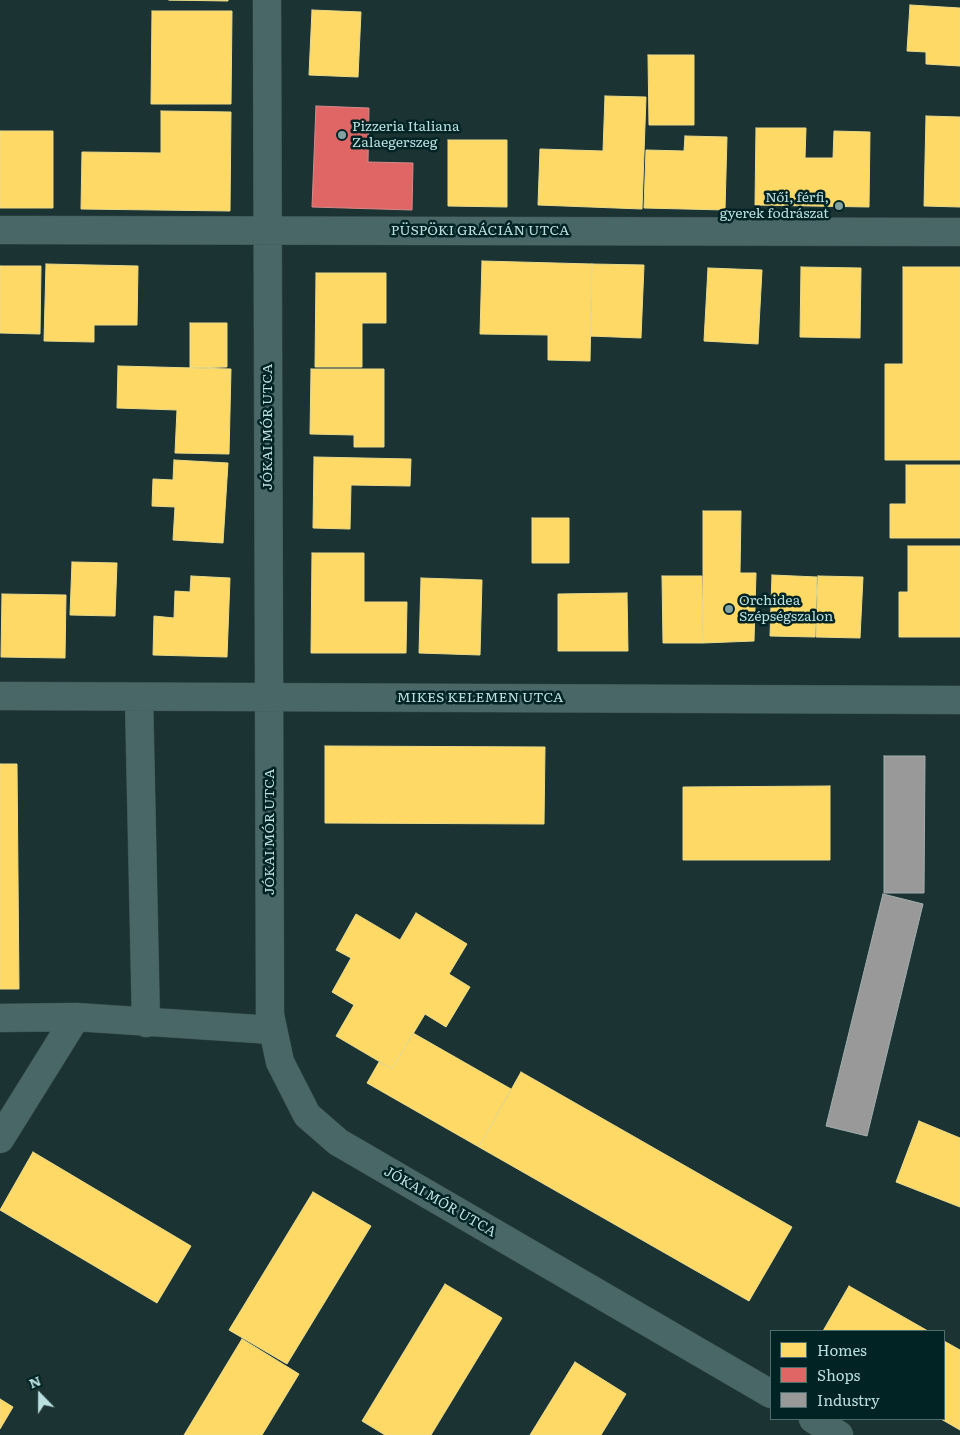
<!DOCTYPE html>
<html>
<head>
<meta charset="utf-8">
<style>
	body { margin:0 }
	#map { position:relative; width:960px; height:1435px; overflow:hidden; background:#1c3334; font-family:Literata,serif }
	canvas { display:block }
	.legend { position:absolute; left:770px; top:1330px; width:175px; height:90px; box-sizing:border-box; background:#012324; border:1px solid #4b6e6f; margin:0; padding:6px 9px; list-style:none; font-size:15px; color:#badfdf }
	.legend li { display:flex; align-items:center; gap:10px; height:25px }
	.legend b { width:25px; border:1px solid #4b6e6f }
	.north { position:absolute; left:15px; top:1370px; width:50px; height:50px; -webkit-text-stroke:4px #012324; paint-order:stroke; rotate:338deg; font-size:14px; font-weight:700; line-height:20px; text-align:center; color:#badfdf }
	.north::after { content:''; display:block; margin:auto; width:18px; height:22px; background:#badfdf; clip-path:polygon(50% 0,100% 100%,50% 72%,0 100%) }
</style>
</head>
<body>
<div id="map">
<canvas width="960" height="1435"></canvas>
<ul class="legend">
<li><b style="height:14px;background:#ffd966"></b>Homes</li>
<li><b style="height:14px;background:#e06666"></b>Shops</li>
<li><b style="height:14px;background:#999"></b>Industry</li>
</ul>
<div class="north">N</div>
</div>
<script>
const ctx = document.querySelector('canvas').getContext('2d');
ctx.lineJoin = 'round';
function paint(path, color) { ctx.fillStyle = color; ctx.fill(path, 'evenodd'); }
const toPath = rows => new Path2D(rows.map(r => 'M' + r).join(''));
function trace(path, color, width, dash) { ctx.strokeStyle = color; ctx.lineWidth = width; ctx.lineCap = dash ? 'butt' : 'round'; ctx.setLineDash(dash || []); ctx.stroke(path); }
function label(font, color, halo, rows, align = 'center') {
  ctx.font = font + ' Literata,serif'; ctx.lineWidth = 5; ctx.setLineDash([]); ctx.textBaseline = 'middle'; ctx.strokeStyle = halo; ctx.fillStyle = color; for (const [text, x, y, turn = 0] of rows) {
    ctx.save(); ctx.translate(x, y); ctx.rotate((+turn || 0) * Math.PI / 180); ctx.textAlign = isNaN(turn) ? turn : align; if (halo) ctx.strokeText(text, 0, 0); ctx.fillText(text, 0, 0); ctx.restore();
  }
}
const homes = toPath([
	[169,0,228,0,228,1,169,0],
	[910,5,960,8,960,66,926,64,926,52,907,51,910,5],
	[312,10,361,12,358,77,309,75,312,10],
	[152,11,232,11,231,104,151,104,152,11],
	[648,55,694,55,694,125,649,125,648,55],
	[605,96,646,97,642,209,538,205,540,149,603,151,605,96],
	[161,111,231,112,230,211,81,209,82,152,161,153,161,111],
	[926,116,960,117,960,207,924,206,926,116],
	[756,128,806,128,805,158,833,158,834,131,870,132,869,207,755,205,756,128],
	[0,131,53,131,53,208,0,208,0,131],
	[685,136,727,137,725,210,644,208,646,150,684,151,685,136],
	[448,140,507,140,507,207,448,206,448,140],
	[482,261,592,264,590,361,548,360,548,335,480,334,482,261],
	[46,264,138,266,137,325,94,325,94,342,44,341,46,264],
	[592,264,644,265,641,338,590,336,592,264],
	[0,266,41,266,40,334,0,333,0,266],
	[801,267,861,268,860,338,800,337,801,267],
	[903,267,960,267,960,460,885,460,885,364,903,364,903,267],
	[708,268,762,270,758,344,704,341,708,268],
	[316,273,386,273,386,323,362,323,362,367,315,367,316,273],
	[190,323,227,323,227,367,190,368,190,323],
	[118,366,231,369,229,454,175,453,177,410,117,408,118,366],
	[311,369,384,369,384,447,354,447,354,435,310,434,311,369],
	[314,457,411,459,410,486,351,485,350,529,313,528,314,457],
	[174,460,228,463,223,543,173,540,175,507,152,506,153,479,173,480,174,460],
	[906,465,960,465,960,538,890,538,890,504,906,504,906,465],
	[703,511,741,511,740,573,756,573,754,641,703,643,703,511],
	[532,518,569,518,569,563,532,563,532,518],
	[908,546,960,546,960,637,899,637,899,592,908,592,908,546],
	[312,553,364,553,364,602,407,602,406,653,311,653,312,553],
	[72,562,117,563,115,616,70,615,72,562],
	[772,575,817,577,815,637,770,636,772,575],
	[191,576,230,578,227,657,153,655,154,616,174,618,175,591,190,592,191,576],
	[662,576,702,576,703,643,663,643,662,576],
	[818,576,863,577,860,638,816,637,818,576],
	[421,578,482,580,480,655,419,653,421,578],
	[627,593,628,651,558,651,558,594,627,593],
	[2,594,66,595,65,658,1,657,2,594],
	[325,746,545,747,544,824,325,823,325,746],
	[0,764,17,764,19,989,0,989,0,764],
	[830,786,830,860,683,860,683,787,830,786],
	[416,913,467,944,449,974,470,987,446,1027,425,1014,392,1069,336,1036,354,1005,332,992,351,958,336,950,356,914,400,940,416,913],
	[413,1033,511,1089,479,1147,367,1083,379,1062,392,1069,413,1033],
	[521,1072,792,1227,749,1301,479,1147,521,1072],
	[919,1121,960,1138,960,1207,896,1182,919,1121],
	[33,1152,191,1246,157,1303,0,1210,33,1152],
	[313,1192,371,1226,287,1364,229,1330,313,1192],
	[445,1284,502,1318,431,1435,385,1435,362,1421,445,1284],
	[849,1286,928,1331,823,1331,849,1286],
	[242,1339,299,1374,262,1435,184,1435,242,1339],
	[944,1341,960,1350,960,1430,941,1419,944,1419,944,1341],
	[575,1362,626,1394,601,1435,530,1435,575,1362],
	[0,1399,13,1407,0,1429,0,1399]
]);
const shops = toPath([
	[316,106,369,108,368,162,413,163,412,210,312,207,316,106]
]);
const industry = toPath([
	[884,756,925,756,924,893,884,893,884,756],
	[883,894,923,904,867,1136,826,1126,883,894]
]);
const street = toPath([
	[267,0,270,1015,280,1062,307,1115,338,1142,771,1394],
	[0,230,960,232],
	[0,696,960,700],
	[139,698,146,1023],
	[76,1017,272,1030],
	[0,1018,76,1017,0,1139],
	[813,1419,839,1435]
]);
const markers = [
	[342,135,5,"#83a3a3"],
	[839,206,5,"#83a3a3"],
	[729,609,5,"#83a3a3"]
];
const poiNames = [
	["Pizzeria Italiana",352,127],
	["Zalaegerszeg",352,143],
	["Női, férfi,",829,198,"right"],
	["gyerek fodrászat",829,214,"right"],
	["Orchidea",739,601],
	["Szépségszalon",739,617]
];
const streetNames = [
	["PÜSPÖKI GRÁCIÁN UTCA",480,231],
	["JÓKAI MÓR UTCA",268,427,-90],
	["MIKES KELEMEN UTCA",480,698],
	["JÓKAI MÓR UTCA",270,832,-90],
	["JÓKAI MÓR UTCA",440,1202,30]
];
paint(homes, '#ffd966');
trace(homes, '#eadb8a', 1);
paint(shops, '#e06666');
trace(shops, '#d58a8a', 1);
paint(industry, '#999');
trace(industry, '#a3aeae', 1);
trace(street, '#394e4f', 29);
trace(street, '#4a6768', 28);
for (const [x, y, r, color] of markers) { const dot = new Path2D(); dot.arc(x, y, r, 0, 2 * Math.PI); ctx.fillStyle = color; ctx.fill(dot); trace(dot, '#012324', 2); }
label('14px', '#badfdf', '#012324', poiNames, 'left');
label('14px', '#badfdf', '#012324', streetNames);
</script>
</body>
</html>
